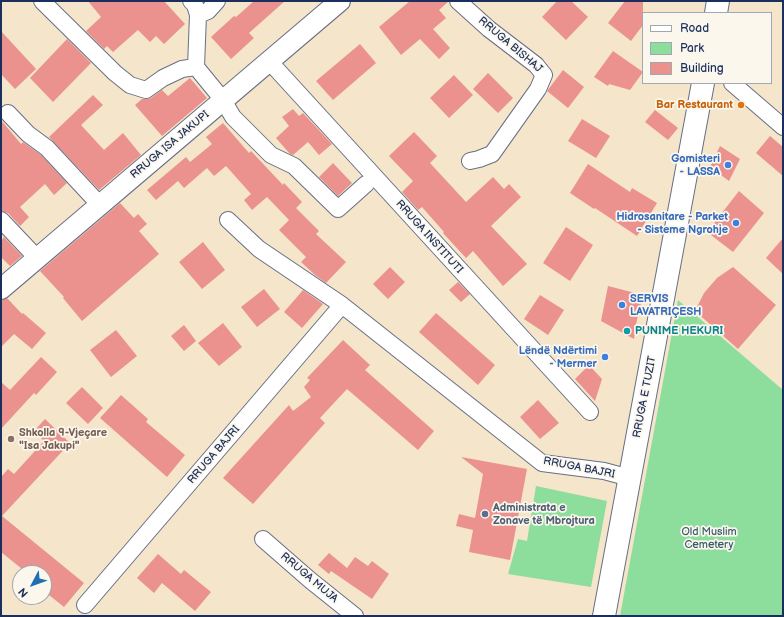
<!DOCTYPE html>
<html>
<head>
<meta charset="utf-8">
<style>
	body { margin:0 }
	#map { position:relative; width:784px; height:617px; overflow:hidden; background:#f4e5cb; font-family:"Balsamiq Sans",sans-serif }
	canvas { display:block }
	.frame { position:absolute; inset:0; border:2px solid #1b2f5e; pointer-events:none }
	.legend { position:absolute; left:642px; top:12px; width:130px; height:72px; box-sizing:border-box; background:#fbf7ec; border:1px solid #a1a7b3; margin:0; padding:5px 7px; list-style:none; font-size:12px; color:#1b2f5e }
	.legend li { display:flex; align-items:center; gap:8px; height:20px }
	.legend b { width:20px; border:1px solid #a1a7b3 }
	.north { position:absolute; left:12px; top:565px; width:40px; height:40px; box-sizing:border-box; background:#fbf7ec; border:1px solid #a1a7b3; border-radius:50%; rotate:229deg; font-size:11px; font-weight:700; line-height:16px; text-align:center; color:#1b2f5e }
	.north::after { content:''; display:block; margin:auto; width:14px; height:18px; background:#1f6fb2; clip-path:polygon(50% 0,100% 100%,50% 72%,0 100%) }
</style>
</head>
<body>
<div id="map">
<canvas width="784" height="617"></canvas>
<div class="frame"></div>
<ul class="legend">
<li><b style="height:5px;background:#fff"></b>Road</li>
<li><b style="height:11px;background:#8ddd9d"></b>Park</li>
<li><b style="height:11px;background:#eb928f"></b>Building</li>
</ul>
<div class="north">N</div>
</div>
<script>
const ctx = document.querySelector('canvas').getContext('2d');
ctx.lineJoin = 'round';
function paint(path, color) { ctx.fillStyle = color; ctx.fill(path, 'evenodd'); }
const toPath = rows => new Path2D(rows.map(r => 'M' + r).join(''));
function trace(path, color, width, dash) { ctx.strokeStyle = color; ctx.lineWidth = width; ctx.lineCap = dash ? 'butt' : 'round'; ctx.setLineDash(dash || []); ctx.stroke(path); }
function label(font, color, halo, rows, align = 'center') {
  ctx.font = font + ' "Balsamiq Sans",sans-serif'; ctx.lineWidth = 3.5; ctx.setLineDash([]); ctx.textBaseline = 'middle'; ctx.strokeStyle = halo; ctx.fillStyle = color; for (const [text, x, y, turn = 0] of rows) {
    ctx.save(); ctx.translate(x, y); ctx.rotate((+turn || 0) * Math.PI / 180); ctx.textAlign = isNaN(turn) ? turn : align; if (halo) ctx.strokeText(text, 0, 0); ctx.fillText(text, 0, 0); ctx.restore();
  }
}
const green = toPath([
	[678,300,783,390,783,616,620,616],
	[536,486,607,501,591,587,508,574,518,539,527,541]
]);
const building = toPath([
	[88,1,164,1,185,24,164,44,156,36,150,42,138,30,113,52,107,46,104,49,86,31,101,17],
	[254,1,285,1,249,33,254,38,231,59,211,37,234,16,236,17],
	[410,1,449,1,439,10,446,18,433,29,450,48,439,59,420,39,401,55,379,27],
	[557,1,571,1,588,17,566,40,542,17],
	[625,1,643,1,643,25,631,41,608,23],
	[1,31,36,69,15,89,1,74],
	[67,39,91,63,53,102,30,78],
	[360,44,376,63,333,100,316,81],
	[613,51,643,72,630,90,609,84,608,86,594,77],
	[563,70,584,87,568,108,547,91],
	[488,73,513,98,498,113,473,89],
	[454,75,473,95,449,118,430,98],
	[190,78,207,98,162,136,135,105,142,99,147,99,151,98,162,90,168,96],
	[93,95,103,105,81,125,104,150,123,133,141,155,99,190,49,137],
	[293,109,299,116,303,113,332,144,319,155,308,142,293,155,290,154,276,138,289,126,282,117],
	[655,110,678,128,668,140,645,122],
	[582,119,610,136,596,158,568,141],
	[1,120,21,144,23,142,41,155,67,183,54,195,45,184,20,207,29,217,20,226,8,213,1,211],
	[223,123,249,153,251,151,283,185,284,183,302,202,296,208,319,231,316,234,346,262,326,283,315,275,301,262,306,257,279,230,289,220,267,197,252,210,244,200,251,194,226,166,214,176,207,168,184,188,178,181,156,200,147,190,186,157,190,162,212,144,206,137],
	[414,132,437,156,430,163,466,202,493,177,504,189,509,184,521,197,491,226,527,264,503,286,473,251,466,258,443,233,444,232,422,207,418,210,402,192,413,181,389,156],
	[770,136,783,147,783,176,756,153],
	[720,146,740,159,729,181,710,167],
	[333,163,352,183,338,196,319,177],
	[588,164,630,192,632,188,657,203,637,236,595,208,594,209,570,193],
	[739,191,764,213,733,252,707,232],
	[120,203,134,218,138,214,147,224,139,231,159,254,82,321,63,298,64,297,40,271],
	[566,227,593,245,570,281,543,263],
	[4,237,22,256,10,266,1,257,1,241],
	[783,238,783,274,766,258],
	[203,242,225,270,202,289,179,262],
	[390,267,405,282,388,299,373,284],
	[733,267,776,305,738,349,695,311,704,293,717,278],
	[458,282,470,294,461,302,449,290],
	[608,286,643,295,636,324,634,339,601,321],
	[264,289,280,309,257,327,241,307],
	[303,290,323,304,302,328,284,312],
	[540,295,564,310,548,335,524,319],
	[7,298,22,314,23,313,46,333,32,349,14,334,1,347,1,300],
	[436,313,495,365,478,385,419,332],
	[223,323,242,347,219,366,198,343],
	[184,325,196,341,184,351,171,336],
	[116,330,137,356,111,377,90,350],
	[343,340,370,365,365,370,434,431,418,450,347,389,320,418,325,423,253,504,223,478,289,405,293,411,311,397,304,387,310,380,307,378],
	[41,357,57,372,36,395,34,393,1,429,1,382,10,390],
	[589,365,602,379,595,401,575,379],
	[82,387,103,408,88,424,66,403],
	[121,395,148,419,146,422,185,455,167,477,100,418],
	[538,400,559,423,540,439,520,417],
	[45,419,70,443,2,516,84,583,64,607,44,591,44,573,27,573,1,552,1,477,8,469,14,474,44,441,34,431],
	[461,457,527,469,510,560,469,552,473,530,456,526,459,514,475,518,483,474],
	[329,553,347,568,355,557,368,566,372,561,389,574,372,599,331,571,329,574,318,565],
	[158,554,181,574,184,570,211,592,195,611,162,583,154,593,137,578]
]);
const minor = toPath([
	[42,1,115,73,130,85,146,90,163,78,182,69,196,67],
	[191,1,195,5,198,15,196,67,223,100,233,117,271,155,294,166,338,209,366,184],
	[458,1,489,29,536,65,544,75,538,89,492,154,479,159,470,161],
	[198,15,208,11,217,1],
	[269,61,590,412],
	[732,83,783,127],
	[8,113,28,134,47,148,100,205],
	[1,220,37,258],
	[228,220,259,249,342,305,542,463,604,471,630,478],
	[263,539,310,580,355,616],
	[85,605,342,305]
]);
const tertiary = toPath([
	[1,289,340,1]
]);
const primary = toPath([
	[716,13,718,1],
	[604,616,703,83]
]);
const markers = [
	[741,105,4,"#e8710a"],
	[728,165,4,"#3f7fe0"],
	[736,223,4,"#3f7fe0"],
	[622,305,4,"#3f7fe0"],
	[627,331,4,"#0f9aa8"],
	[605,357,4,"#3f7fe0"],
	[11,439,4,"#8d6e63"],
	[485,514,4,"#5c6f8a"]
];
const streetNames = [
	["RRUGA BISHAJ",510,45,40],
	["RRUGA ISA JAKUPI",170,145,-40],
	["RRUGA INSTITUTI",429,237,48],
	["RRUGA E TUZIT",645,397,-79],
	["RRUGA BAJRI",214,455,-49],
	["RRUGA BAJRI",579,468,11],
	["RRUGA MUJA",309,578,40]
];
const foodNames = [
	["Bar Restaurant",733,105]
];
const shopNames = [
	["Gomisteri",720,159],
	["- LASSA",720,172],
	["Hidrosanitare - Parket",728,217],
	["- Sisteme Ngrohje",728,230],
	["SERVIS",630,299,"left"],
	["LAVATRIÇESH",630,312,"left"],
	["Lëndë Ndërtimi",597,351],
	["- Mermer",597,364]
];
const cultureNames = [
	["PUNIME HEKURI",635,331]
];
const educationNames = [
	["Shkolla 9-Vjeçare",19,433],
	["\"Isa Jakupi\"",19,446]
];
const serviceNames = [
	["Administrata e",493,508],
	["Zonave të Mbrojtura",493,521]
];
const parkNames = [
	["Old Muslim",709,532],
	["Cemetery",709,545]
];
paint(green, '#8ddd9d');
paint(building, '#eb928f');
trace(minor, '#676f84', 18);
trace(tertiary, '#676f84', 22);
trace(primary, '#676f84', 24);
trace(minor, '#fff', 16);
trace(tertiary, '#fff', 20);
trace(primary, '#fff', 22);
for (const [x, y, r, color] of markers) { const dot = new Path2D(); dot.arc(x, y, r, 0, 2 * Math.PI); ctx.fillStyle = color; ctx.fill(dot); trace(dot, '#fbf7ec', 1.5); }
label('11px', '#1b2f5e', '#fbf7ec', streetNames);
label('bold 11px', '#c56008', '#fbf7ec', foodNames, 'right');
label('bold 11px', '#366cbe', '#fbf7ec', shopNames, 'right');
label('bold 11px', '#0d838f', '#fbf7ec', cultureNames, 'left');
label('bold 11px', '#785e54', '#fbf7ec', educationNames, 'left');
label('bold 11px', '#4e5e75', '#fbf7ec', serviceNames, 'left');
label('11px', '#385a6e', '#fbf7ec', parkNames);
</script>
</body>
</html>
